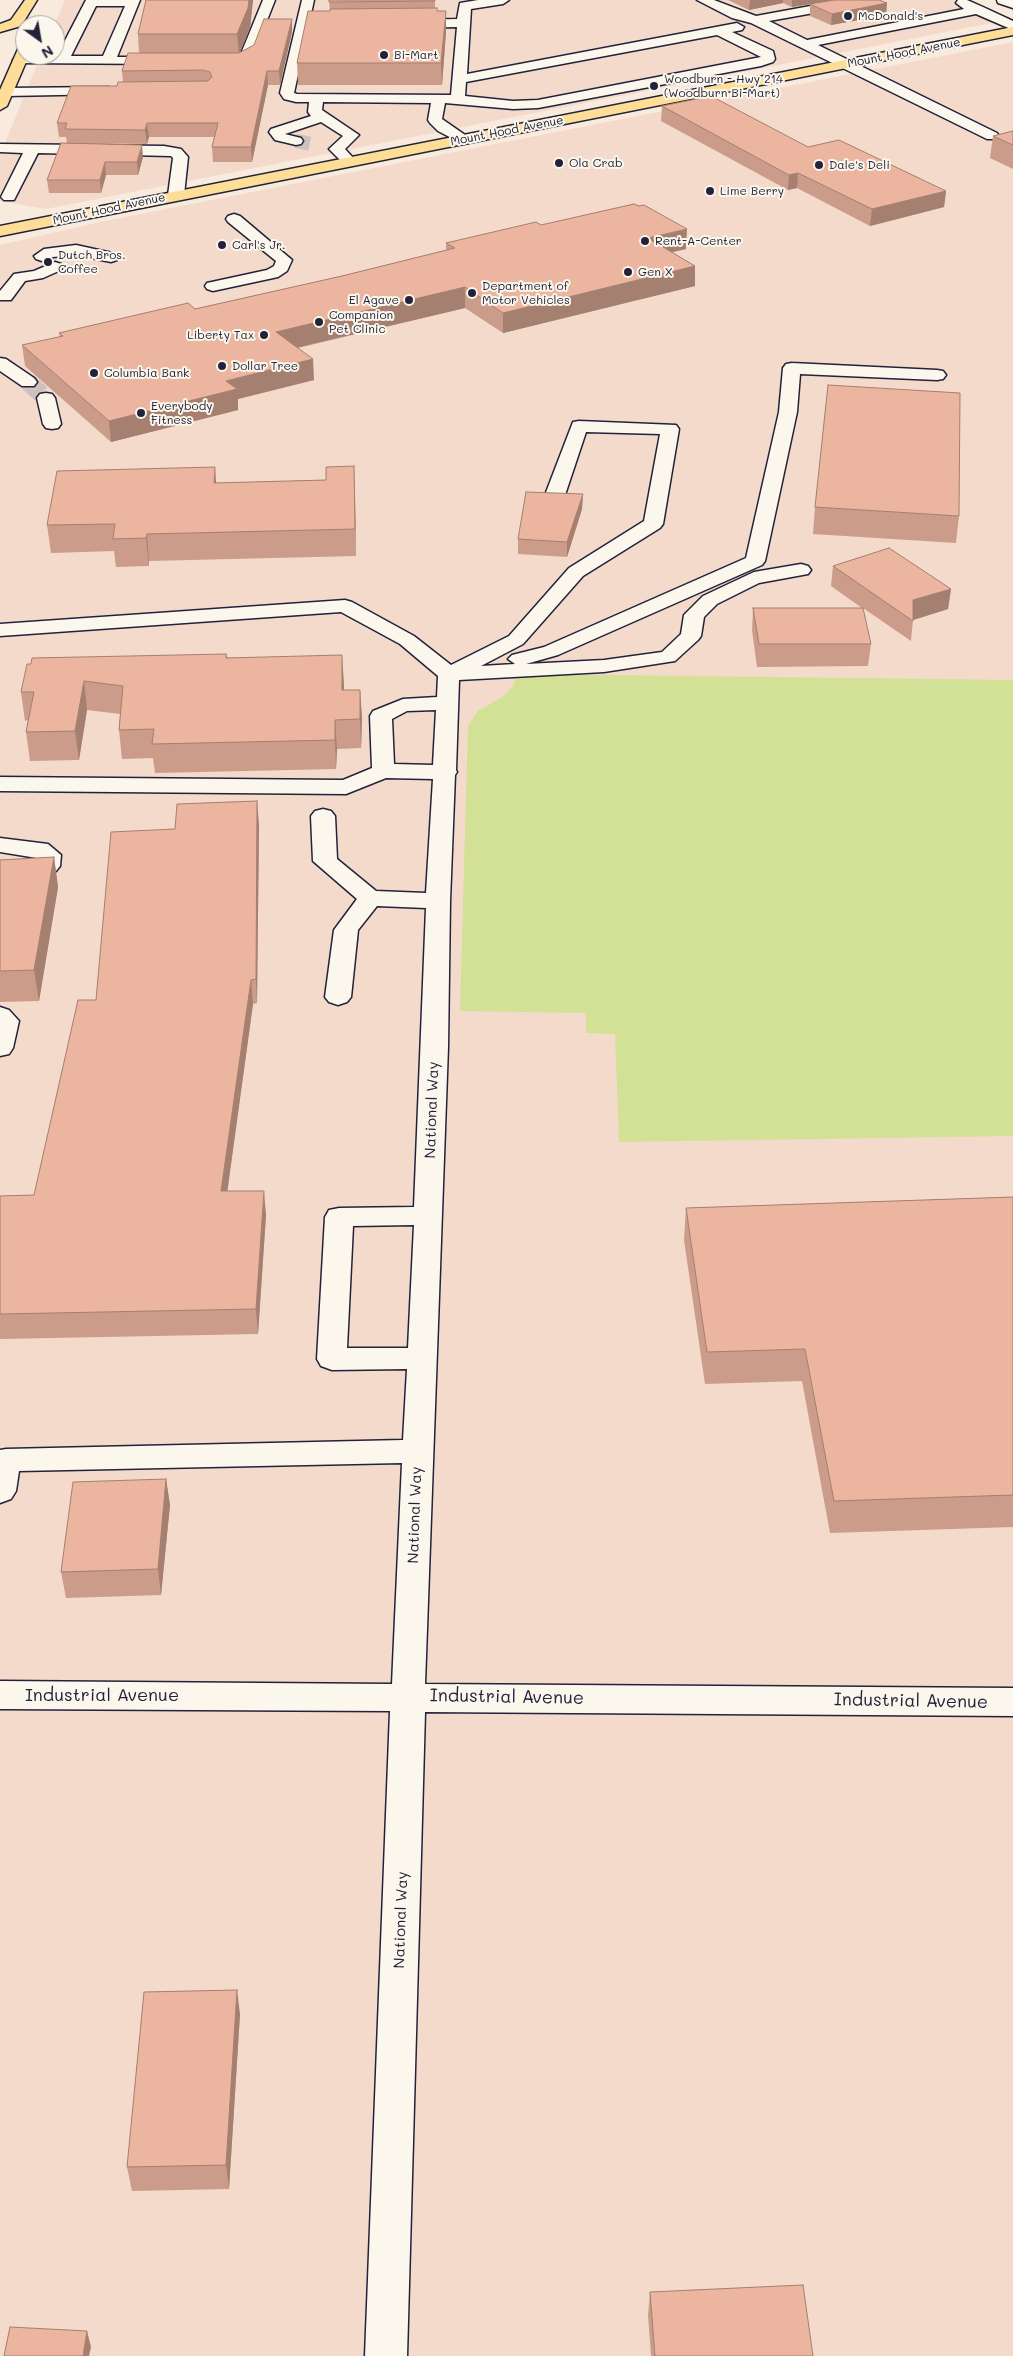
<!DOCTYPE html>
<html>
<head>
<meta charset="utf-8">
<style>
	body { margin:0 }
	#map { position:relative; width:1013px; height:2356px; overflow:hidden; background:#f8eadd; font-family:Mali,sans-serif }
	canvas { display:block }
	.north { position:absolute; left:15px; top:15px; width:50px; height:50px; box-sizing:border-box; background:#fbf7ec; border:1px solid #a4a2a5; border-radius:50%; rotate:148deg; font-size:14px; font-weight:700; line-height:20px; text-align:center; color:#22223b }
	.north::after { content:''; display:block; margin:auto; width:18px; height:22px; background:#22223b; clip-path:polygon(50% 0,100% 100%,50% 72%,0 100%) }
</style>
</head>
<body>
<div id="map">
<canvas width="1013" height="2356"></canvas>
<div class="north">N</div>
</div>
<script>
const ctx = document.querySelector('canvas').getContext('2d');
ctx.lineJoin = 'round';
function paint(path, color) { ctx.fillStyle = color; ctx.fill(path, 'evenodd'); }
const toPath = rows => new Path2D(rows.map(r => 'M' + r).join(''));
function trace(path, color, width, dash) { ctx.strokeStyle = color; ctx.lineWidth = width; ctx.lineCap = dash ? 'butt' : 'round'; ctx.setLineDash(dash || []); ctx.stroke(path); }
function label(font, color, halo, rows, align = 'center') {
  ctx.font = font + ' Mali,sans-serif'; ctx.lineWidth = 4; ctx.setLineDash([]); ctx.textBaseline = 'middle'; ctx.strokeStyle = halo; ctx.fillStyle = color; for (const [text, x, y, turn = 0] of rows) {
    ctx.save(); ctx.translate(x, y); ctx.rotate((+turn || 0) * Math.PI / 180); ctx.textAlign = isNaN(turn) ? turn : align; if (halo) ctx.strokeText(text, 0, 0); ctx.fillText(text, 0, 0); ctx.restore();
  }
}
const built = toPath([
	[65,0,968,0,1012,19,46,209,0,201,0,155,41,55,55,55,54,25],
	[1013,42,1013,2356,0,2356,0,245,100,222]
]);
const green = toPath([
	[523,674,1013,680,1013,1136,619,1142,615,1034,586,1033,586,1013,460,1011,468,726,478,711,505,695,513,686,516,678]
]);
const minorTunnelFar1 = toPath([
	[296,141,317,145]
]);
const minorTunnel = toPath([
	[28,382,46,398]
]);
const minor = toPath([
	[86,0,140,0,117,57,162,57,167,58,169,61,167,64,15,63,13,60,20,56,57,56,86,0],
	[96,6,125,6,103,56,71,56,96,6],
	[263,0,275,0,251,61,240,65,215,64,213,61,215,58,240,56,263,0],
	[302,0,314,0,294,93,297,94,451,95,457,27,410,28,403,24,410,20,457,19,460,3,478,0,509,0,503,4,471,9,467,74,737,23,744,27,742,30,732,32,773,51,775,59,773,62,761,66,538,108,513,109,445,103,442,119,468,137,470,140,468,143,463,144,438,131,430,123,428,120,431,103,323,102,322,110,359,135,345,149,357,162,350,166,345,165,329,149,343,136,321,122,285,134,301,138,303,141,301,144,296,145,275,140,269,132,271,129,311,116,308,112,309,102,296,102,284,99,280,93,302,0],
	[717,35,761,57,538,100,513,101,465,96,466,82,717,35],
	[697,0,714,0,756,16,843,0,870,0,864,4,769,21,807,40,964,9,956,3,958,0,967,0,983,7,1013,21,1013,30,976,14,818,45,997,133,999,136,997,139,987,139,751,23,732,18,697,0],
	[997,0,1013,0,1013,8,998,3,997,0],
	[107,87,112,88,114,91,112,94,6,96,0,93,1,89,6,88,107,87],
	[0,144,164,146,181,149,188,157,184,195,176,200,168,195,173,158,171,156,38,153,14,200,4,200,1,197,23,153,0,152,0,144],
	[234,214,240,216,292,260,287,271,278,277,213,291,207,289,205,286,207,283,267,270,274,266,276,261,228,222,226,219,228,216,234,214],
	[76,245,117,254,119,257,117,260,111,262,76,255,53,257,42,261,36,259,34,256,44,249,76,245],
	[55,262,61,264,63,267,61,270,43,278,25,281,11,300,0,300,0,291,14,274,34,271,55,262],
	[0,358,6,359,34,378,37,382,34,386,22,386,0,371,0,358],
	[792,363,937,370,943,371,946,375,943,379,937,380,800,374,797,412,765,561,762,565,558,655,526,664,604,660,662,652,681,634,684,615,703,596,754,572,801,564,808,566,811,570,808,574,759,583,717,604,704,617,701,636,698,640,675,661,604,672,459,680,456,770,457,772,455,775,450,901,448,1047,425,1684,1013,1688,1013,1716,425,1712,407,2356,365,2356,390,1711,0,1709,0,1681,392,1684,402,1463,19,1471,16,1491,11,1499,0,1503,0,1450,6,1449,403,1440,407,1369,332,1370,321,1366,317,1359,325,1217,329,1210,339,1208,414,1207,426,908,377,906,358,930,351,997,347,1002,338,1005,329,1002,325,997,334,930,357,899,313,861,311,816,315,811,323,809,331,811,335,816,337,859,376,891,426,893,433,779,386,778,346,794,0,791,0,777,343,780,372,768,370,716,373,711,403,699,437,697,438,676,400,644,341,612,0,636,0,624,345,600,352,602,414,636,451,665,509,636,569,568,644,521,660,434,586,432,565,495,562,499,555,501,548,499,545,495,573,422,579,421,676,425,679,429,663,524,660,528,583,576,523,644,481,666,515,664,508,659,512,655,544,647,746,558,779,412,783,368,786,364,792,363],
	[436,710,433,765,394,764,392,719,407,711,436,710],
	[414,1225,408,1348,347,1348,353,1226,414,1225],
	[46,393,52,394,55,398,61,424,58,428,52,429,46,428,43,424,37,398,40,394,46,393],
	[0,838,48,844,61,855,60,866,56,871,32,886,0,888,0,874,19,874,36,863,37,858,0,852,0,838],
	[0,1007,9,1010,19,1021,13,1048,9,1054,0,1056,0,1007]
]);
const major = toPath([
	[25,0,37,0,21,26,0,32,0,24,11,20,25,0],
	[1013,27,1013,35,0,236,0,226,1013,27],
	[25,45,25,55,29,55,7,106,0,110,0,90,18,49,25,45]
]);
const wall = toPath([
	[146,0,253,0,250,28,239,53,254,45,292,19,292,32,280,85,268,85,252,162,213,162,212,147,214,137,149,137,147,144,67,143,66,137,59,137,57,123,123,82,122,71,139,53,138,34],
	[329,0,435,0,435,8,446,32,442,85,298,85,297,63,330,11],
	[728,0,879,0,887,3,886,15,831,25,810,16,810,4,792,7,783,3,749,10],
	[662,106,808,147,946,191,944,207,870,226,797,188,788,190,661,121],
	[1013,131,1013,169,990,158,993,136],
	[61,143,143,157,138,175,106,175,101,193,49,193,47,180],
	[541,225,686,249,672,252,695,266,695,286,503,333,465,308,298,348,314,380,238,399,238,410,111,442,25,366,22,345,60,337,59,333,195,309,342,276,446,250,446,243],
	[354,466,356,556,149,561,149,566,116,567,114,551,51,553,47,525,216,483,326,480],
	[583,494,582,509,567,557,518,554,518,539],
	[815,507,959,516,956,543,813,534],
	[833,566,951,589,948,609,913,620,911,641,863,608,871,644,868,666,757,667,752,630,753,608,862,608,831,586],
	[226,654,227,657,344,684,344,690,360,690,362,719,361,748,337,749,336,769,155,773,153,758,122,759,119,730,120,714,87,710,79,760,30,761,26,732,28,720,25,721,21,692],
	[259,824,257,1003,253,1004,227,1191,266,1215,258,1334,0,1339,0,1196,34,1195,96,1000,175,829],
	[54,857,58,887,39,1001,0,1002,0,860],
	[1013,1197,1013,1527,830,1533,802,1381,705,1384,684,1240,686,1208],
	[166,1479,170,1505,161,1595,66,1598,61,1572],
	[240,2014,229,2189,132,2191,127,2167],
	[650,2292,813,2356,651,2356,648,2315]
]);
const shadedWall = toPath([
	[249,0,253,0,250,28,239,55,237,34],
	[750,0,783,0,783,3,749,10],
	[792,0,837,0,792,7],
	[887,3,886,15,831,25,832,14],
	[446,11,446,32,442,85,441,63],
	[292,19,292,32,280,85,279,71],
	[267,71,268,85,252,162,251,147],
	[147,123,149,137,147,144,145,130],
	[142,145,143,157,138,175,137,162],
	[105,162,106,175,101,193,100,180],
	[798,173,797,188,788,190,789,175],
	[946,191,944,207,870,226,872,209],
	[687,229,686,249,647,258,648,238],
	[695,266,695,286,503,333,503,313],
	[465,287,465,308,278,352,276,332],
	[313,359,314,380,238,399,238,410,111,442,109,421,226,381],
	[354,466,355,493,356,556,355,529],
	[215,467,217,494,214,483],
	[583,494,582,509,567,557,567,542],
	[147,534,149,561,149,566,146,538],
	[951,589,948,609,913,620,913,600],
	[342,655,344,684,343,719,342,690],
	[84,681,87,710,79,760,75,731],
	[360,690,362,719,361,748,360,719],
	[335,720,337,749,336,769,335,740],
	[257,801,259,824,257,1003,256,979],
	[54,857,58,887,39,1001,34,970],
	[251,980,253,1004,224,1216,221,1191],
	[264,1191,266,1215,258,1334,256,1309],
	[166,1479,170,1505,161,1595,158,1569],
	[237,1990,240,2014,229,2189,226,2165],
	[87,2331,91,2347,89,2356,83,2356]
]);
const building = toPath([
	[146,0,249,0,248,8,237,34,138,34,146,0],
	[329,0,435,0,435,1,329,2,329,0],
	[834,0,879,0,887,3,832,14,810,4,834,0],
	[437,8,437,11,446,11,441,63,297,63,308,11,330,11,330,9,437,8],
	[264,19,292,19,279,71,267,71,251,147,212,147,218,123,147,123,145,130,65,129,67,123,57,123,71,86,117,86,118,82,208,81,212,77,210,72,203,70,122,71,128,53,239,53,254,45,264,19],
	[711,96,808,147,839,140,946,191,872,209,798,173,789,175,662,106,711,96],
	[1013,131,1013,145,993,136,1013,131],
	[61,143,142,145,137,162,105,162,100,180,47,180,61,143],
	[634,204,639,206,644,205,687,229,648,238,695,266,503,313,465,287,276,332,313,359,226,381,237,389,109,421,22,345,63,336,59,333,188,303,195,309,342,276,455,248,446,243,536,222,541,225,634,204],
	[828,385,960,393,959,516,815,507,828,385],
	[354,466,355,529,147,534,146,538,113,539,115,524,47,525,57,471,215,467,214,483,326,480,326,467,354,466],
	[526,492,583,494,567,542,518,539,526,492],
	[889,548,951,589,913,600,913,621,833,566,889,548],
	[753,608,863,608,871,644,759,644,753,608],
	[226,654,226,658,342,655,342,690,360,690,360,719,335,720,335,740,152,744,154,729,119,730,123,686,84,681,75,731,26,732,34,692,21,692,27,664,31,664,32,658,226,654],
	[257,801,256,979,251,980,221,1191,264,1191,256,1309,0,1314,0,1196,34,1195,78,1000,96,1000,111,832,175,829,177,804,257,801],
	[54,857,34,970,0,971,0,860,54,857],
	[1013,1197,1013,1495,834,1501,805,1349,707,1352,686,1208,1013,1197],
	[166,1479,158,1569,61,1572,73,1482,166,1479],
	[237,1990,226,2165,127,2167,144,1992,237,1990],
	[803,2285,813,2356,655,2356,650,2292,803,2285],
	[10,2327,87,2331,83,2356,4,2356,10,2327]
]);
const markers = [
	[848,16,5,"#22223b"],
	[384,55,5,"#22223b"],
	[654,86,5,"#22223b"],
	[559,163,5,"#22223b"],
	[819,165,5,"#22223b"],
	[710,191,5,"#22223b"],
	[645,241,5,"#22223b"],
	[222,245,5,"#22223b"],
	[48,262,5,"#22223b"],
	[628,272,5,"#22223b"],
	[472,293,5,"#22223b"],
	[409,300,5,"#22223b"],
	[319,322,5,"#22223b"],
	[264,335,5,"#22223b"],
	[222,366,5,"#22223b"],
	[94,373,5,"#22223b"],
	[141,413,5,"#22223b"]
];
const farPoinames = [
	["McDonald's",858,16],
	["Bi-Mart",394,55],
	["Woodburn - Hwy 214",664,79],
	["(Woodburn Bi-Mart)",664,93],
	["Ola Crab",569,163],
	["Dale's Deli",829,165],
	["Lime Berry",720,191],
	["Rent-A-Center",655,241],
	["Carl's Jr.",232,245],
	["Dutch Bros.",58,255],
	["Coffee",58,269],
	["Gen X",638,272],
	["Department of",482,286],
	["Motor Vehicles",482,300],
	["El Agave",399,300,"right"],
	["Companion",329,315],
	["Pet Clinic",329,329],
	["Liberty Tax",254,335,"right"],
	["Dollar Tree",232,366],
	["Columbia Bank",104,373],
	["Everybody",151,406],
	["Fitness",151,420]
];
const farStreetnames = [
	["Mount Hood Avenue",904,53,-11],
	["Mount Hood Avenue",507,131,-11],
	["Mount Hood Avenue",109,209,-12]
];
const streetNames = [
	["National Way",432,1110,-88],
	["National Way",415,1515,-88],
	["National Way",401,1920,-88]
];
const nearStreetnames = [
	["Industrial Avenue",102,1695],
	["Industrial Avenue",507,1697,1],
	["Industrial Avenue",911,1701,1]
];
paint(built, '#f4dacb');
paint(green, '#d2e195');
trace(minorTunnelFar1, '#cdc2bd', 14, [14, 8]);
trace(minorTunnel, '#cdc2bd', 18, [18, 9]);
trace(minor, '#22223b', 3);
trace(major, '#22223b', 3);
paint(minor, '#fbf7ec');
paint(major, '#fedd96');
paint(wall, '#cb9c8a');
paint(shadedWall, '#a57f70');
paint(building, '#ecb5a0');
trace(building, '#a57f70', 1);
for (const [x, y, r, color] of markers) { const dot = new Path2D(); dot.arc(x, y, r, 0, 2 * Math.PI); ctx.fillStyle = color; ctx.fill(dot); trace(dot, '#fbf7ec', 2); }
label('12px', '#22223b', '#fbf7ec', farPoinames, 'left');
label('12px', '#22223b', '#fbf7ec', farStreetnames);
label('15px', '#22223b', '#fbf7ec', streetNames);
label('18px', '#22223b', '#fbf7ec', nearStreetnames);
</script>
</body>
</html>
